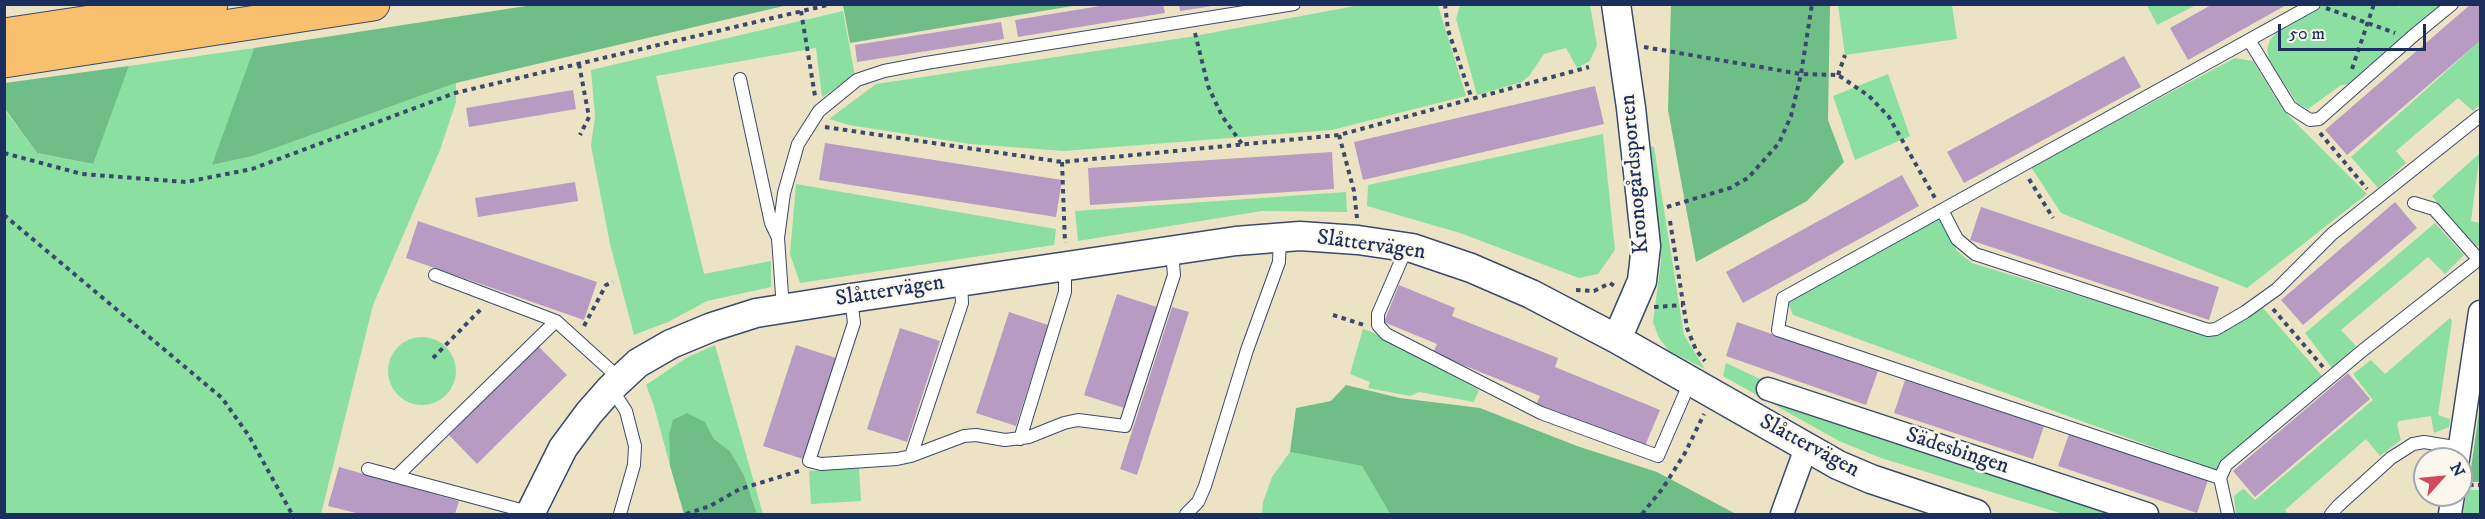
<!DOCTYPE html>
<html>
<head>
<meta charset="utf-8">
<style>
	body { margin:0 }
	#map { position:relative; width:2485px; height:519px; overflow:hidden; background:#ece3c4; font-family:"IM FELL DW Pica",serif }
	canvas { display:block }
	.frame { position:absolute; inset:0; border:6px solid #1b2f5e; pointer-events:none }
	.north { position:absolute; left:2413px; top:447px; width:60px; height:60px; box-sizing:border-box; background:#fbf7ec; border:2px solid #a1a7b3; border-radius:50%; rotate:63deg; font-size:16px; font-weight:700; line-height:24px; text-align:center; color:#1b2f5e }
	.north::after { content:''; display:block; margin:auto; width:21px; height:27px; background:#d1495b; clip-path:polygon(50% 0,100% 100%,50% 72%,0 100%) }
	.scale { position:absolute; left:2278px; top:24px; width:148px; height:27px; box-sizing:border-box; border:3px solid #1b2f5e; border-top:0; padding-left:8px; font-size:18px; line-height:21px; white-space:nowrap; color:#1b2f5e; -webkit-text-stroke:4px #fbf7ec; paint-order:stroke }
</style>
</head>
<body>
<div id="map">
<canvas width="2485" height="519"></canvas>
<div class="frame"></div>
<div class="north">N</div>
<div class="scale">50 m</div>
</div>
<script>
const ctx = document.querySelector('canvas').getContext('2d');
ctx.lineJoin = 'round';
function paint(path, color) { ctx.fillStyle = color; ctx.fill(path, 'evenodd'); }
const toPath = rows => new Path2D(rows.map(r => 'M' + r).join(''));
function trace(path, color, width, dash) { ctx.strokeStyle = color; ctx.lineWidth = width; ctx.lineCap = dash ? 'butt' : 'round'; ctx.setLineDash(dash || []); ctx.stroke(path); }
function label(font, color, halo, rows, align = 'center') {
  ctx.font = font + ' "IM FELL DW Pica",serif'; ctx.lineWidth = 5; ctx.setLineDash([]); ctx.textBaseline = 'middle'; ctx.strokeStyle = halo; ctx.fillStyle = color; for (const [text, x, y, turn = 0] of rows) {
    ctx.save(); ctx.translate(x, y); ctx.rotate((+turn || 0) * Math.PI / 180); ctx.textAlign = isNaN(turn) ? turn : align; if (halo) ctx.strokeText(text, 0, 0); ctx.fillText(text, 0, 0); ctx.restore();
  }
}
const green = toPath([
	[1360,5,1438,5,1466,96,1332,130,1064,151,970,144,849,125,829,119,876,84,1189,37],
	[1460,5,1590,5,1597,45,1590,61,1577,68,1566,48,1544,54,1529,76,1522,82,1477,95,1456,19],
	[1838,5,1952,5,1957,39,1845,55],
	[2147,5,2147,4,2196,5,2157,25],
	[2324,5,2398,5,2400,8,2399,5,2444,5,2354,84,2341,85,2308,109,2297,103,2269,60,2267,49,2270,40,2276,33],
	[843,11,855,76,822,97,816,48,656,76,704,274,771,261,771,287,707,301,668,322,634,335,610,244,591,146,595,116,591,70],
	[2480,41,2480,104,2473,111,2458,98,2396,151,2406,163,2378,188,2351,157],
	[254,48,213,165,253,156,456,83,456,102,440,150,373,305,321,514,5,514,4,109,37,153,92,164,129,66],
	[2235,58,2253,61,2283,110,2367,194,2247,288,2061,213,2031,167],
	[1888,74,1910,136,1855,160,1833,96],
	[1603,134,1615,250,1598,274,1579,278,1460,233,1367,206,1368,185],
	[1650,146,1654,147,1684,335,1705,369,1669,351,1659,338,1653,322,1661,261],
	[2480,153,2471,221,2480,223,2480,238,2479,246,2472,246,2432,196],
	[796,184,1056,229,1054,245,800,283,790,254],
	[1346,192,1347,212,1262,211,1078,241,1075,211],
	[1937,219,1942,221,1957,251,1972,263,2184,328,2215,334,2263,308,2323,377,2215,470,1793,315,1788,302],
	[2435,223,2464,255,2445,274,2428,257,2341,330,2356,346,2332,368,2305,333],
	[2450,318,2452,321,2438,415,2450,419,2449,427,2434,433,2431,416,2399,421,2397,424,2401,440,2380,456,2366,439,2285,510,2288,514,2236,514,2234,496,2240,491,2244,489,2255,500,2373,400,2353,374,2371,360,2385,374],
	[1363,329,1372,332,1479,390,1474,402,1419,392,1410,396,1368,388,1370,382,1350,374],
	'388 371a34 34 0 1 1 68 0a34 34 0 1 1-68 0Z',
	[715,345,763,514,757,514,744,475,730,451,714,439,705,422,669,434,670,466,654,406,646,385,686,358],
	[1726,363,1865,428,2125,514,2063,514,1881,458,1839,441,1723,376],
	[1290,452,1362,466,1390,514,1262,514,1263,502,1272,477],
	[859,468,861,501,811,504,809,471],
	[2467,490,2480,490,2480,514,2463,514]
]);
const forest = toPath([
	[539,4,788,5,456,83,253,156,212,165,254,48],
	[843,5,843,4,1079,5,850,43],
	[1671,5,1830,5,1828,120,1844,162,1807,201,1696,262,1668,110],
	[129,66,93,164,37,153,5,109,5,83],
	[1346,385,1400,398,1480,408,1577,446,1657,472,1736,514,1390,514,1362,466,1290,452,1296,408,1331,401],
	[2480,406,2480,482,2469,482],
	[687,413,705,422,714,439,730,451,744,475,757,514,684,514,670,466,669,434,673,420]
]);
const building = toPath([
	[1112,4,1163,4,1165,13,1018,37,1015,20],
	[1179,4,1212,4,1212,6,1180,11],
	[2213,4,2288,4,2188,60,2170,28],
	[2471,4,2480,4,2480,41,2347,155,2325,130],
	[1001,22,1004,39,857,62,855,45],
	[2124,56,2141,87,1964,183,1947,152],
	[1595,86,1604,124,1363,180,1354,142],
	[573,90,576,109,469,127,466,108],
	[825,143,1062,180,1056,217,819,180],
	[1332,152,1334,189,1090,205,1088,168],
	[1902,175,1919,206,1743,303,1726,272],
	[575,182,578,201,478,217,475,198],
	[2395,202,2417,228,2303,325,2281,300],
	[1981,207,2219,287,2209,320,1970,240],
	[418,221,597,282,584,320,406,258],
	[1399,285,1455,308,1452,316,1558,358,1555,367,1660,410,1644,448,1536,405,1540,396,1433,353,1437,344,1384,322],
	[1117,294,1157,307,1124,408,1084,395],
	[1172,307,1189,312,1137,475,1120,469],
	[1009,312,1048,325,1016,426,976,413],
	[1737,322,1878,371,1866,405,1726,356],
	[900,328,940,341,907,442,867,429],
	[796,345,836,358,803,459,763,446],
	[538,346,567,375,477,464,449,435],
	[2348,373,2370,399,2255,497,2233,471],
	[1905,380,2044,426,2033,459,1894,413],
	[2069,434,2208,480,2197,513,2058,466],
	[339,467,459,501,455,514,360,514,328,506]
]);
const path = toPath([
	[1445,4,1448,30,1472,99],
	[2326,8,2395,33],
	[801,11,815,96],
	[1195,33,1208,86,1222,116,1242,144],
	[1644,47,1801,74,1838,75,1869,96,1889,117,1935,198],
	[579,64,589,117,580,135],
	[2352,69,2374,4],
	[1838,75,1845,55],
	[825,127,1062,162,1339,135,1589,67],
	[2320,133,2367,189],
	[1339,135,1354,191,1357,218],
	[4,153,82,174,186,182,252,169,455,93,832,4],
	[1062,162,1065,243],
	[2029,179,2053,218],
	[1667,207,1730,188,1748,178,1779,143,1791,116,1801,74,1812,4],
	[4,215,222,398,249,436,292,514],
	[1670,221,1687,328,1696,350,1705,361],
	[1576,290,1594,291,1610,283,1616,287],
	[1654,307,1683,305],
	[2273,309,2323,367],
	[1333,315,1364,325],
	[584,326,606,285,613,282],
	[433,358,483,307],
	[2469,485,2480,485],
	[686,514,710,506,740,489,799,471],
	[1642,514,1663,488,1685,453,1704,414]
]);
const service = toPath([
	[2249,40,2290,107,2310,120,2319,119,2413,36,2452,4],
	[740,79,771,223,778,238],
	[2414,203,2434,209,2480,261],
	[1942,210,1957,239,1975,254,2208,330,2216,329,2245,312,2277,289,2332,234,2480,116],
	[1407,247,1378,314,1378,325,1386,334,1541,413,1658,456,1690,382],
	[435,275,556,321,620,379],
	[851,298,854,323,809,461,821,464,897,459,911,456,964,436,976,435,1005,440,1029,437,1064,423,1078,420,1125,426,1174,275,1172,251],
	[783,309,778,238,784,193,798,144,819,111,857,80,884,71,926,63,1294,4],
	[611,388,626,411,635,446,634,465,620,514],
	[1020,439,1065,292,1065,267],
	[911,456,962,303,961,281],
	[368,469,532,513],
	[397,476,556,321],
	[2220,478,2226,465,2362,351,2478,260],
	[1186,514,1198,502,1205,486,1247,350,1279,262,1280,237],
	[2228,514,2220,478,1778,330,1783,298,2314,4],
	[2331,514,2338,506,2391,458,2413,444,2424,442,2460,448]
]);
const minor = toPath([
	[1768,389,2147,514],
	[2458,459,2480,312],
	[1782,514,1806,448],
	[2450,514,2453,495]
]);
const tertiary = toPath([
	[1616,4,1631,108,1646,246,1642,281,1617,339],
	[530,514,563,448,589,413,611,388,638,363,671,344,712,327,756,313,851,298,1236,241,1300,236,1358,240,1412,248,1471,268,1531,294,1617,339,1838,465,1871,479,1976,514]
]);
const trunk = toPath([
	[4,35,211,4],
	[4,61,373,4]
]);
const streetNames = [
	["Kronogårdsporten",1636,174,-95],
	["Slåttervägen",1371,246,8],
	["Slåttervägen",890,292,-9],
	["Slåttervägen",1809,447,28],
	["Sädesbingen",1957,452,18]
];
paint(green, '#8be0a1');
paint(forest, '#70be87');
paint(building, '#b79bc2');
trace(service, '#3a4a6d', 14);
trace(minor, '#3a4a6d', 25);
trace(tertiary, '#3a4a6d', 31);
trace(trunk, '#3a4a6d', 35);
trace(path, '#3a4a6d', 4, [4.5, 4.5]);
trace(service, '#fff', 12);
trace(minor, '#fff', 22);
trace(tertiary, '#fff', 28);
trace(trunk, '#f8bf6c', 33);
label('22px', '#1b2f5e', '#fbf7ec', streetNames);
</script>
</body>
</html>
